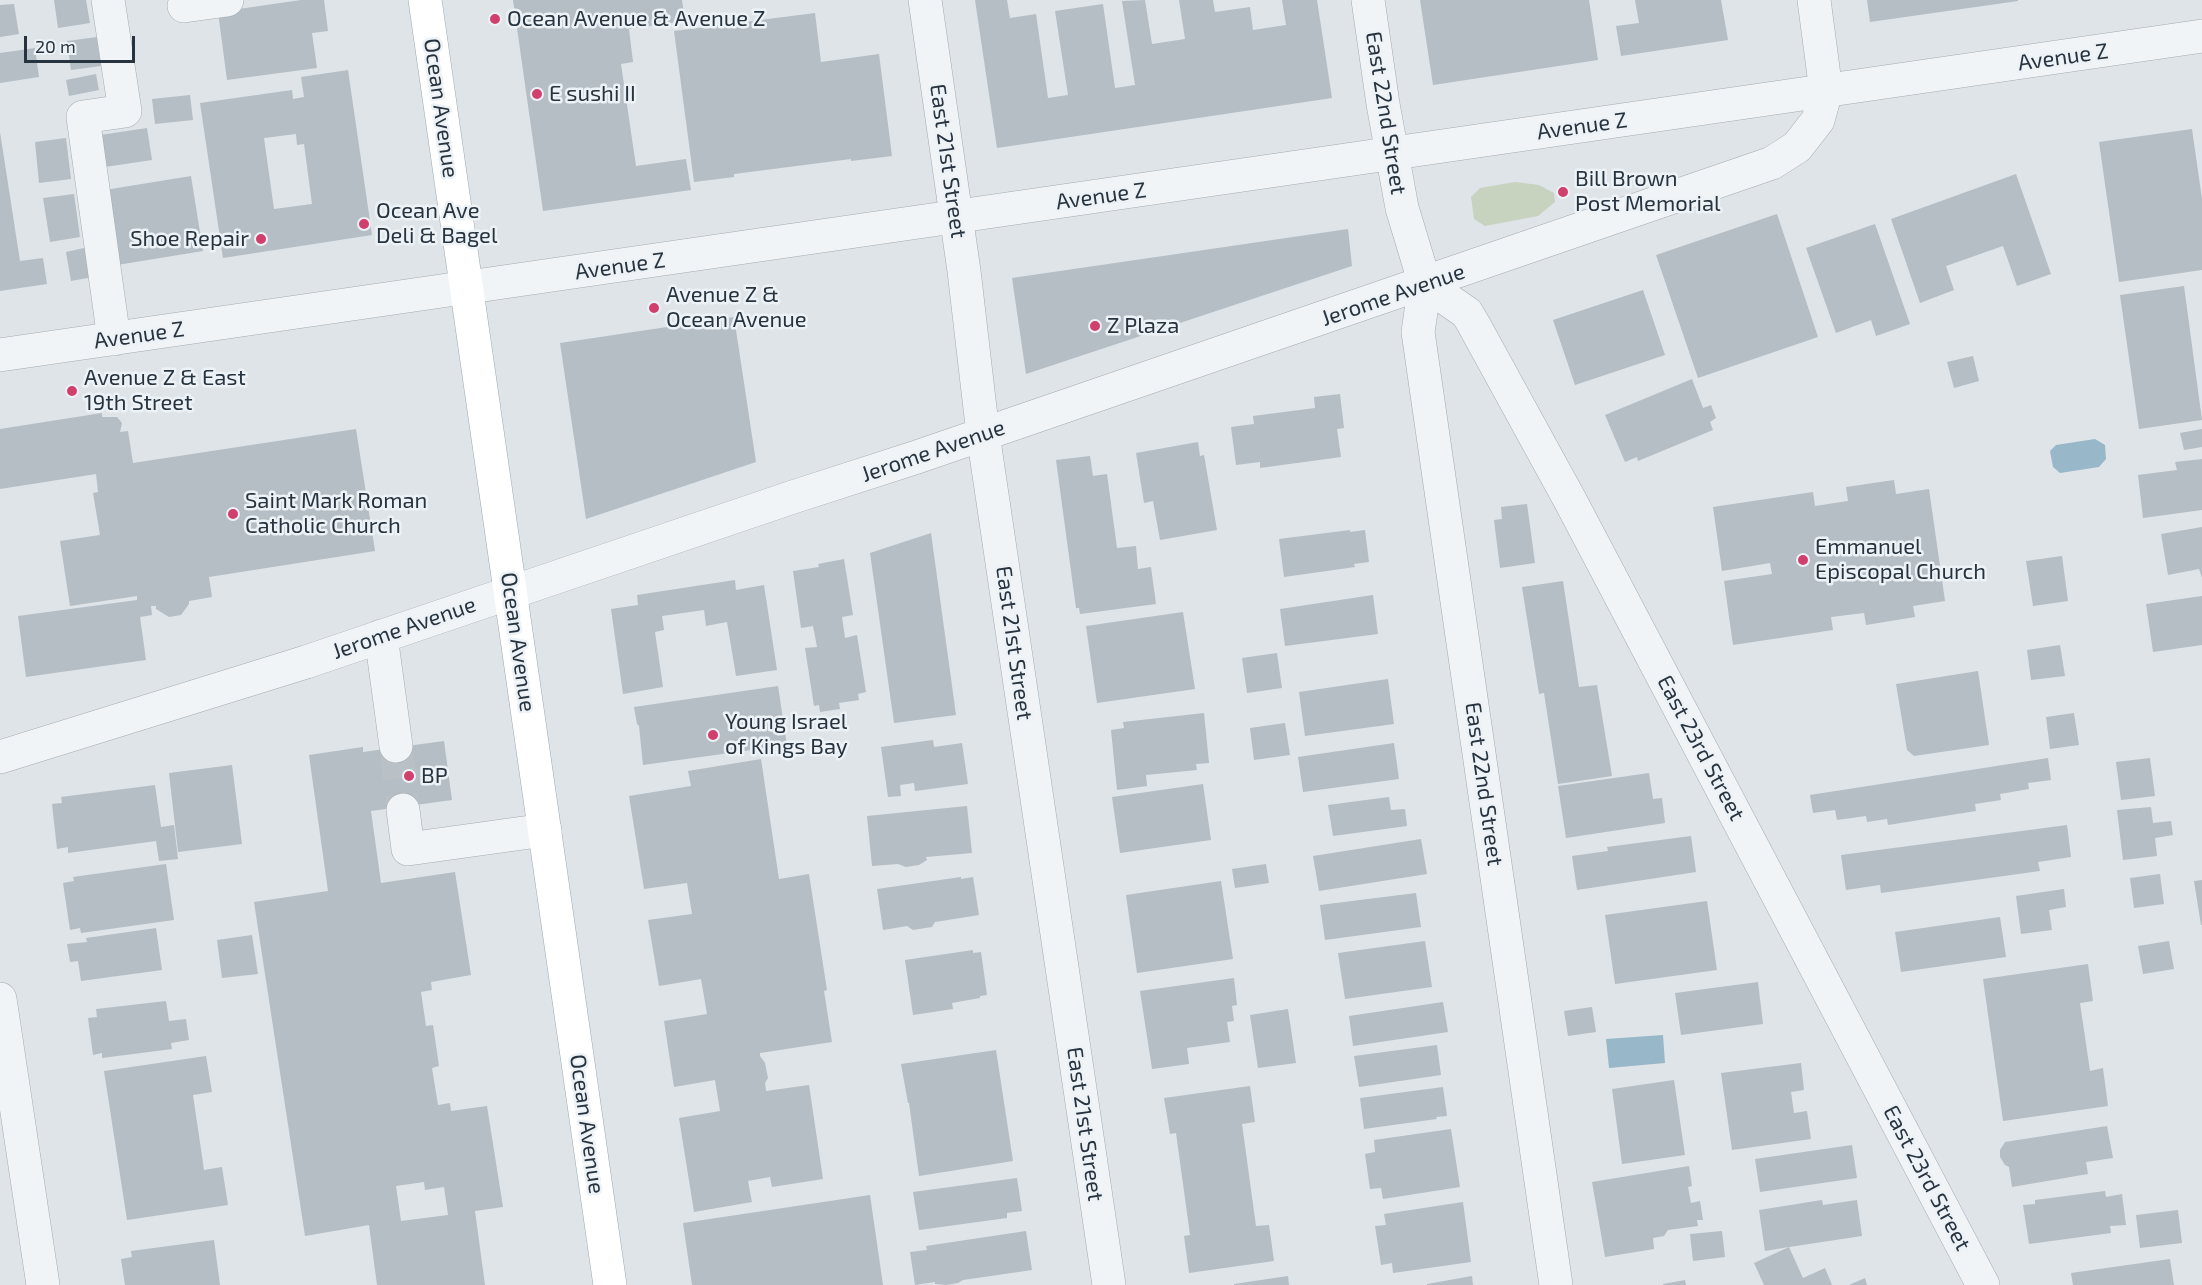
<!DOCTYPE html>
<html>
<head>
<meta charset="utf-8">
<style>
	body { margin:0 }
	#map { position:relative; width:2202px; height:1285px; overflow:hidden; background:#dee4e8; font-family:"Exo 2",sans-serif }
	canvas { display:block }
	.scale { position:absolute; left:24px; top:36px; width:111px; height:27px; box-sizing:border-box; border:3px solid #27343f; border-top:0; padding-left:8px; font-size:18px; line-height:21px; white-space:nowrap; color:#27343f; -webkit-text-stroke:4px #edf2f6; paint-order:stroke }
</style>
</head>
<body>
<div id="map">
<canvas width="2202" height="1285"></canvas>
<div class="scale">20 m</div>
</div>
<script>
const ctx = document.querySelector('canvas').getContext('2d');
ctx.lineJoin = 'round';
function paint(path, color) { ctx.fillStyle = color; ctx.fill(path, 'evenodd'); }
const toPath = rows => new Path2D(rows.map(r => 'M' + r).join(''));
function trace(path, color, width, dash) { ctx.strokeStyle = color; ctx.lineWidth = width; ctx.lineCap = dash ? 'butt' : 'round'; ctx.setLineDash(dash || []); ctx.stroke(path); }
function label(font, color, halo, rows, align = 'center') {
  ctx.font = font + ' "Exo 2",sans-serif'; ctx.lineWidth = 5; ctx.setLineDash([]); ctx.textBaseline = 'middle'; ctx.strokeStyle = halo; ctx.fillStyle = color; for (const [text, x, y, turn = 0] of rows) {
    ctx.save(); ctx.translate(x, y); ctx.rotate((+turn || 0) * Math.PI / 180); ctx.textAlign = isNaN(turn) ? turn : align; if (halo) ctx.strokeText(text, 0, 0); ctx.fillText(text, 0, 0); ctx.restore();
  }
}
const green = toPath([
	[1515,182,1539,185,1554,193,1555,202,1538,216,1485,226,1474,219,1471,197,1480,188]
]);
const water = toPath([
	[2095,439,2105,445,2106,459,2099,467,2060,473,2053,467,2050,451,2056,445],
	[1663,1035,1665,1063,1609,1068,1606,1039]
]);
const building = toPath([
	[54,0,86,0,90,23,58,28],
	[301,0,324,0,328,31,312,33,317,68,227,80,218,12],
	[513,0,682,0,685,21,629,29,633,62,621,64,636,166,686,159,691,190,543,211],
	[975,0,1007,0,1010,18,1036,14,1048,98,1068,95,1055,11,1103,4,1115,88,1135,85,1122,1,1145,0,1152,44,1185,39,1179,0,1213,0,1215,12,1250,7,1253,30,1286,25,1282,0,1317,0,1332,98,997,148],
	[1420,0,1589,0,1598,60,1433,85],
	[1635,0,1721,0,1728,40,1621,56,1616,26,1639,23],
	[1867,0,2018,0,2018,1,1870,22],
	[14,4,19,34,0,37,0,5],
	[815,13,821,62,879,54,892,156,851,161,851,159,734,174,734,177,694,182,674,31],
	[97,37,101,66,71,70,67,41],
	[35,48,39,77,0,83,0,53],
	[348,70,372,235,223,258,200,103,292,90,293,99,304,97,301,77],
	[296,134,297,145,304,144,312,204,274,209,264,138],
	[96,74,99,90,69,96,66,80],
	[190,95,193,120,155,124,152,99],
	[147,128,152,160,105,167,100,135],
	[2192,129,2202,199,2202,270,2119,282,2099,142],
	[0,132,20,261,43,258,47,284,0,291],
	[66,138,71,179,39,183,35,142],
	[2016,174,2051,274,2017,286,2003,246,1946,266,1954,290,1920,303,1891,219],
	[191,176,203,251,117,265,105,190],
	[74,194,80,237,50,242,43,198],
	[1777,214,1818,337,1698,378,1656,255],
	[1875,224,1910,324,1876,336,1871,320,1836,333,1806,248],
	[1348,229,1352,266,1026,374,1012,278],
	[93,246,99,276,71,281,66,252],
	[2184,286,2202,420,2139,429,2120,295],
	[1643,290,1665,355,1575,385,1553,320],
	[734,317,756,462,586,519,560,343],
	[1973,356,1979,381,1954,388,1947,362],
	[1692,379,1703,408,1711,405,1716,418,1710,422,1713,430,1638,461,1637,457,1625,462,1605,415],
	[1340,394,1344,428,1337,429,1341,457,1260,468,1260,462,1236,465,1231,427,1254,424,1253,416,1315,408,1314,397],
	[102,413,102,417,117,417,122,423,120,432,128,431,133,463,356,429,375,551,209,577,212,597,189,601,189,604,181,615,169,617,156,609,156,606,151,606,152,615,140,617,146,660,26,677,18,616,137,600,137,596,70,606,60,541,100,535,93,493,98,492,96,474,0,489,0,429],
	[2202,429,2202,447,2184,450,2180,433],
	[1198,442,1200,456,1204,455,1217,530,1160,540,1153,501,1144,503,1136,453],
	[1090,456,1093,476,1107,474,1117,548,1136,546,1138,569,1151,567,1156,604,1080,614,1079,608,1076,608,1056,460],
	[2202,459,2202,510,2143,518,2138,475,2177,470,2175,462],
	[1894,480,1896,494,1929,489,1945,601,1913,606,1915,617,1866,625,1864,613,1831,617,1833,630,1733,645,1724,581,1772,574,1770,563,1722,571,1713,507,1813,492,1815,506,1848,501,1846,487],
	[1527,504,1535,563,1500,568,1494,520,1502,519,1501,507],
	[2202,527,2202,578,2199,569,2168,575,2161,534],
	[1350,530,1350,532,1365,530,1369,562,1354,564,1355,567,1284,577,1279,539],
	[931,533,956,715,894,723,870,553],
	[2062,556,2068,601,2033,606,2026,561],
	[844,559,853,615,842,617,845,638,857,635,866,692,858,694,859,700,839,703,840,709,820,712,819,705,814,706,805,648,817,647,813,626,801,628,793,571,819,567,818,564],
	[735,580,736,590,764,585,777,670,736,676,727,622,706,626,704,610,662,616,664,630,655,632,663,687,623,694,611,609,638,605,637,595],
	[1563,581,1579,687,1597,685,1612,776,1558,784,1544,693,1539,694,1522,587],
	[1373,595,1378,634,1285,646,1280,609],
	[2202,596,2202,645,2153,652,2146,604],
	[1183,612,1195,689,1097,703,1086,626],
	[2060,645,2065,676,2031,680,2027,650],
	[1277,653,1282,688,1247,693,1242,658],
	[1978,671,1989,745,1914,756,1907,750,1896,684],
	[1388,679,1394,724,1305,736,1299,692],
	[778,686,787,745,643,765,639,726,637,724,634,707],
	[1204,713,1209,763,1196,764,1197,770,1146,775,1147,786,1117,790,1111,730,1124,728,1123,722],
	[2074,713,2079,745,2050,749,2046,717],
	[1285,723,1290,755,1254,760,1250,728],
	[933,740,934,747,962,743,968,784,915,791,914,783,900,785,901,796,888,797,881,747],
	[444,741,452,800,371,811,381,883,455,872,471,975,431,982,432,990,421,992,426,1026,433,1025,439,1066,432,1068,438,1105,450,1103,451,1111,487,1106,503,1207,475,1211,485,1285,377,1285,369,1225,305,1236,254,902,328,891,309,755,363,747,363,752],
	[424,1182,425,1190,444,1187,448,1215,401,1221,396,1186],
	[1394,743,1399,779,1303,792,1298,757],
	[2048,758,2051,780,2028,783,2029,789,2000,794,2001,800,1975,804,1976,811,1888,825,1887,819,1867,822,1866,816,1837,820,1835,810,1813,813,1810,795],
	[2150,758,2155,796,2121,800,2116,762],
	[761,759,779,879,809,874,827,990,824,991,832,1042,760,1053,760,1056,765,1063,768,1078,765,1083,766,1091,809,1085,823,1179,772,1187,770,1177,748,1181,752,1202,694,1212,679,1118,720,1111,715,1080,674,1087,664,1021,707,1014,701,979,659,986,648,920,692,914,687,883,644,889,629,796,691,786,688,771],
	[232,765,242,844,178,852,169,773],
	[1649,773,1653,799,1662,798,1665,823,1566,838,1558,786],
	[1203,784,1211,840,1120,853,1112,797],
	[155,785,161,827,174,825,178,859,159,861,156,841,68,853,68,847,57,849,52,804,62,803,61,797],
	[1389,797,1391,810,1405,809,1407,826,1333,836,1328,805],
	[967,806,972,853,926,857,927,860,919,865,906,867,898,864,872,866,867,816],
	[2151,807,2153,823,2171,821,2173,835,2155,838,2157,856,2123,860,2117,810],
	[2067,825,2071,857,2038,862,2040,871,1881,893,1880,885,1846,890,1841,855],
	[1691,836,1696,872,1577,890,1572,856,1608,851,1607,847],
	[1421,839,1427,874,1319,891,1313,856],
	[166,864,174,920,81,933,80,928,70,930,63,883,74,881,73,877],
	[1266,864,1269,883,1235,888,1232,869],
	[2160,874,2164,904,2134,908,2130,878],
	[961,877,961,879,973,877,979,915,935,922,932,927,913,930,907,926,883,930,877,889],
	[2202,880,2202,925,2201,925,2194,881],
	[1221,881,1233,959,1137,973,1126,895],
	[2064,889,2066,907,2049,910,2052,930,2021,934,2016,896],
	[1416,893,1421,927,1325,940,1320,905],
	[1707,901,1717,970,1615,984,1605,915],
	[2000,917,2006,957,1901,972,1895,932],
	[156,928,162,970,81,981,78,961,70,962,67,944,87,942,86,938],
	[252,935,258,974,222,978,217,940],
	[1425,941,1432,987,1345,999,1338,953],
	[2169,941,2174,969,2143,974,2138,946],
	[973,950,973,953,981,952,987,995,980,996,980,998,952,1003,953,1009,913,1015,905,960],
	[2088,964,2093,1001,2080,1003,2090,1071,2103,1068,2108,1106,2003,1121,1983,979],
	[1234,978,1237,1005,1232,1006,1234,1021,1227,1022,1230,1042,1187,1048,1189,1064,1152,1069,1140,991],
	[1758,982,1763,1024,1681,1035,1675,993],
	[166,1001,169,1021,186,1019,189,1040,171,1043,172,1049,102,1058,102,1053,93,1055,88,1018,97,1017,96,1009],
	[1443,1002,1448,1032,1353,1046,1349,1016],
	[1592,1007,1596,1032,1568,1036,1564,1011],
	[1288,1009,1296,1063,1258,1068,1250,1015],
	[1437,1045,1441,1075,1359,1087,1354,1056],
	[996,1050,1013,1161,919,1176,909,1103,908,1103,901,1064],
	[206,1056,212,1092,193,1095,204,1170,222,1167,228,1205,127,1220,104,1071],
	[1801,1063,1804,1090,1791,1092,1794,1113,1807,1111,1811,1139,1732,1150,1721,1073],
	[1674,1080,1685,1155,1622,1164,1612,1089],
	[1250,1086,1255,1122,1242,1124,1256,1226,1269,1225,1274,1261,1189,1273,1184,1236,1190,1235,1176,1133,1170,1134,1164,1098],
	[1443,1087,1447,1116,1436,1117,1437,1119,1364,1129,1360,1098],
	[2107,1126,2113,1158,2086,1162,2088,1174,2012,1187,2009,1167,2005,1165,2000,1157,2000,1150,2005,1142],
	[1451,1129,1460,1187,1383,1199,1381,1188,1370,1189,1365,1154,1375,1152,1374,1140],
	[1852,1145,1857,1178,1760,1192,1755,1159],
	[1689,1166,1692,1186,1688,1187,1691,1203,1700,1201,1703,1220,1697,1220,1698,1226,1668,1230,1664,1236,1653,1238,1654,1249,1605,1257,1592,1182],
	[1017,1178,1022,1211,1007,1213,1007,1218,919,1230,913,1192],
	[2105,1191,2106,1197,2122,1194,2126,1225,2110,1226,2111,1233,2029,1244,2023,1205,2035,1204,2035,1200],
	[870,1195,883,1285,692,1285,683,1223],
	[1822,1200,1823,1205,1857,1200,1862,1236,1789,1247,1803,1278,1825,1268,1832,1285,1764,1285,1754,1263,1789,1247,1765,1251,1759,1210],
	[1463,1202,1471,1262,1393,1273,1392,1263,1381,1265,1375,1226,1386,1225,1384,1214],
	[2178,1210,2182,1243,2140,1248,2136,1215],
	[1026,1231,1032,1270,963,1280,958,1283,946,1285,935,1284,935,1282,915,1285,910,1252,927,1250,926,1246],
	[1722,1231,1725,1257,1693,1261,1690,1234],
	[214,1240,220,1285,125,1285,121,1259,132,1257,131,1251],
	[2170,1259,2174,1285,2073,1285,2071,1273],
	[1288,1276,1289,1285,1234,1285,1234,1284],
	[1472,1276,1473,1285,1427,1285,1427,1284],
	[1865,1278,1867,1285,1849,1285],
	[1685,1280,1686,1285,1663,1285,1663,1284]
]);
const minorTunnel = toPath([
	[396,746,403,810]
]);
const minor = toPath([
	[108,0,125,111,83,117,114,339],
	[925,0,964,271,983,434,1109,1285],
	[1368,0,1383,104,1402,208,1425,284,1467,313,1474,325,1571,502,1983,1285],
	[184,6,227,0],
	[1425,284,1418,332,1556,1285],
	[0,355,2202,36],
	[381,636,396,746],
	[0,757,306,662,793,497,917,457,1772,163,1797,147,1818,120,1826,91,1814,0],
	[403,810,408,849,545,830],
	[0,999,43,1285]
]);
const major = toPath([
	[425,0,610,1285]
]);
const markers = [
	[495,19,6,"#d13f6d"],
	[537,94,6,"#d13f6d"],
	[1563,192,6,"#d13f6d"],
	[364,224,6,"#d13f6d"],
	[261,239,6,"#d13f6d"],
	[654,308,6,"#d13f6d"],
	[1095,326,6,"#d13f6d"],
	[72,391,6,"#d13f6d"],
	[233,514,6,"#d13f6d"],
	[1803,560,6,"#d13f6d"],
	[713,735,6,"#d13f6d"],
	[409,776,6,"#d13f6d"]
];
const poiNames = [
	["Ocean Avenue & Avenue Z",507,19],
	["E sushi II",549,94],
	["Bill Brown",1575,179],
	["Post Memorial",1575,204],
	["Ocean Ave",376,211],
	["Deli & Bagel",376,236],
	["Shoe Repair",249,239,"right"],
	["Avenue Z &",666,295],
	["Ocean Avenue",666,320],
	["Z Plaza",1107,326],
	["Avenue Z & East",84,378],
	["19th Street",84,403],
	["Saint Mark Roman",245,501],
	["Catholic Church",245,526],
	["Emmanuel",1815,547],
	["Episcopal Church",1815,572],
	["Young Israel",725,722],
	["of Kings Bay",725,747],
	["BP",421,776]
];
const streetNames = [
	["Avenue Z",2063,57,-8],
	["Ocean Avenue",441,108,82],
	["East 22nd Street",1386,113,81],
	["Avenue Z",1582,126,-8],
	["East 21st Street",948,161,82],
	["Avenue Z",1101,196,-8],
	["Avenue Z",620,266,-8],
	["Jerome Avenue",1393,295,-19],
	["Avenue Z",139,335,-8],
	["Jerome Avenue",933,451,-19],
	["Jerome Avenue",404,628,-19],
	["Ocean Avenue",518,642,82],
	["East 21st Street",1014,643,82],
	["East 23rd Street",1701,748,62],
	["East 22nd Street",1484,784,82],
	["Ocean Avenue",587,1124,82],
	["East 21st Street",1085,1124,82],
	["East 23rd Street",1927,1178,62]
];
paint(green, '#c7d2bf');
paint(water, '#98b8c9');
paint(building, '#b5bec5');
trace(minorTunnel, '#b9c1c6', 33, [33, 16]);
trace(minor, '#a3acb2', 34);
trace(major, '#9daab4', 34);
trace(minor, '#f1f4f6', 33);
trace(major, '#fff', 33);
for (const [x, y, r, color] of markers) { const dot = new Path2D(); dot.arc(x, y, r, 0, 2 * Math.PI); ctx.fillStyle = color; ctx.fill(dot); trace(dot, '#edf2f6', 2); }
label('22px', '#27343f', '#edf2f6', poiNames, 'left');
label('22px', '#27343f', '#edf2f6', streetNames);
</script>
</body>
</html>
